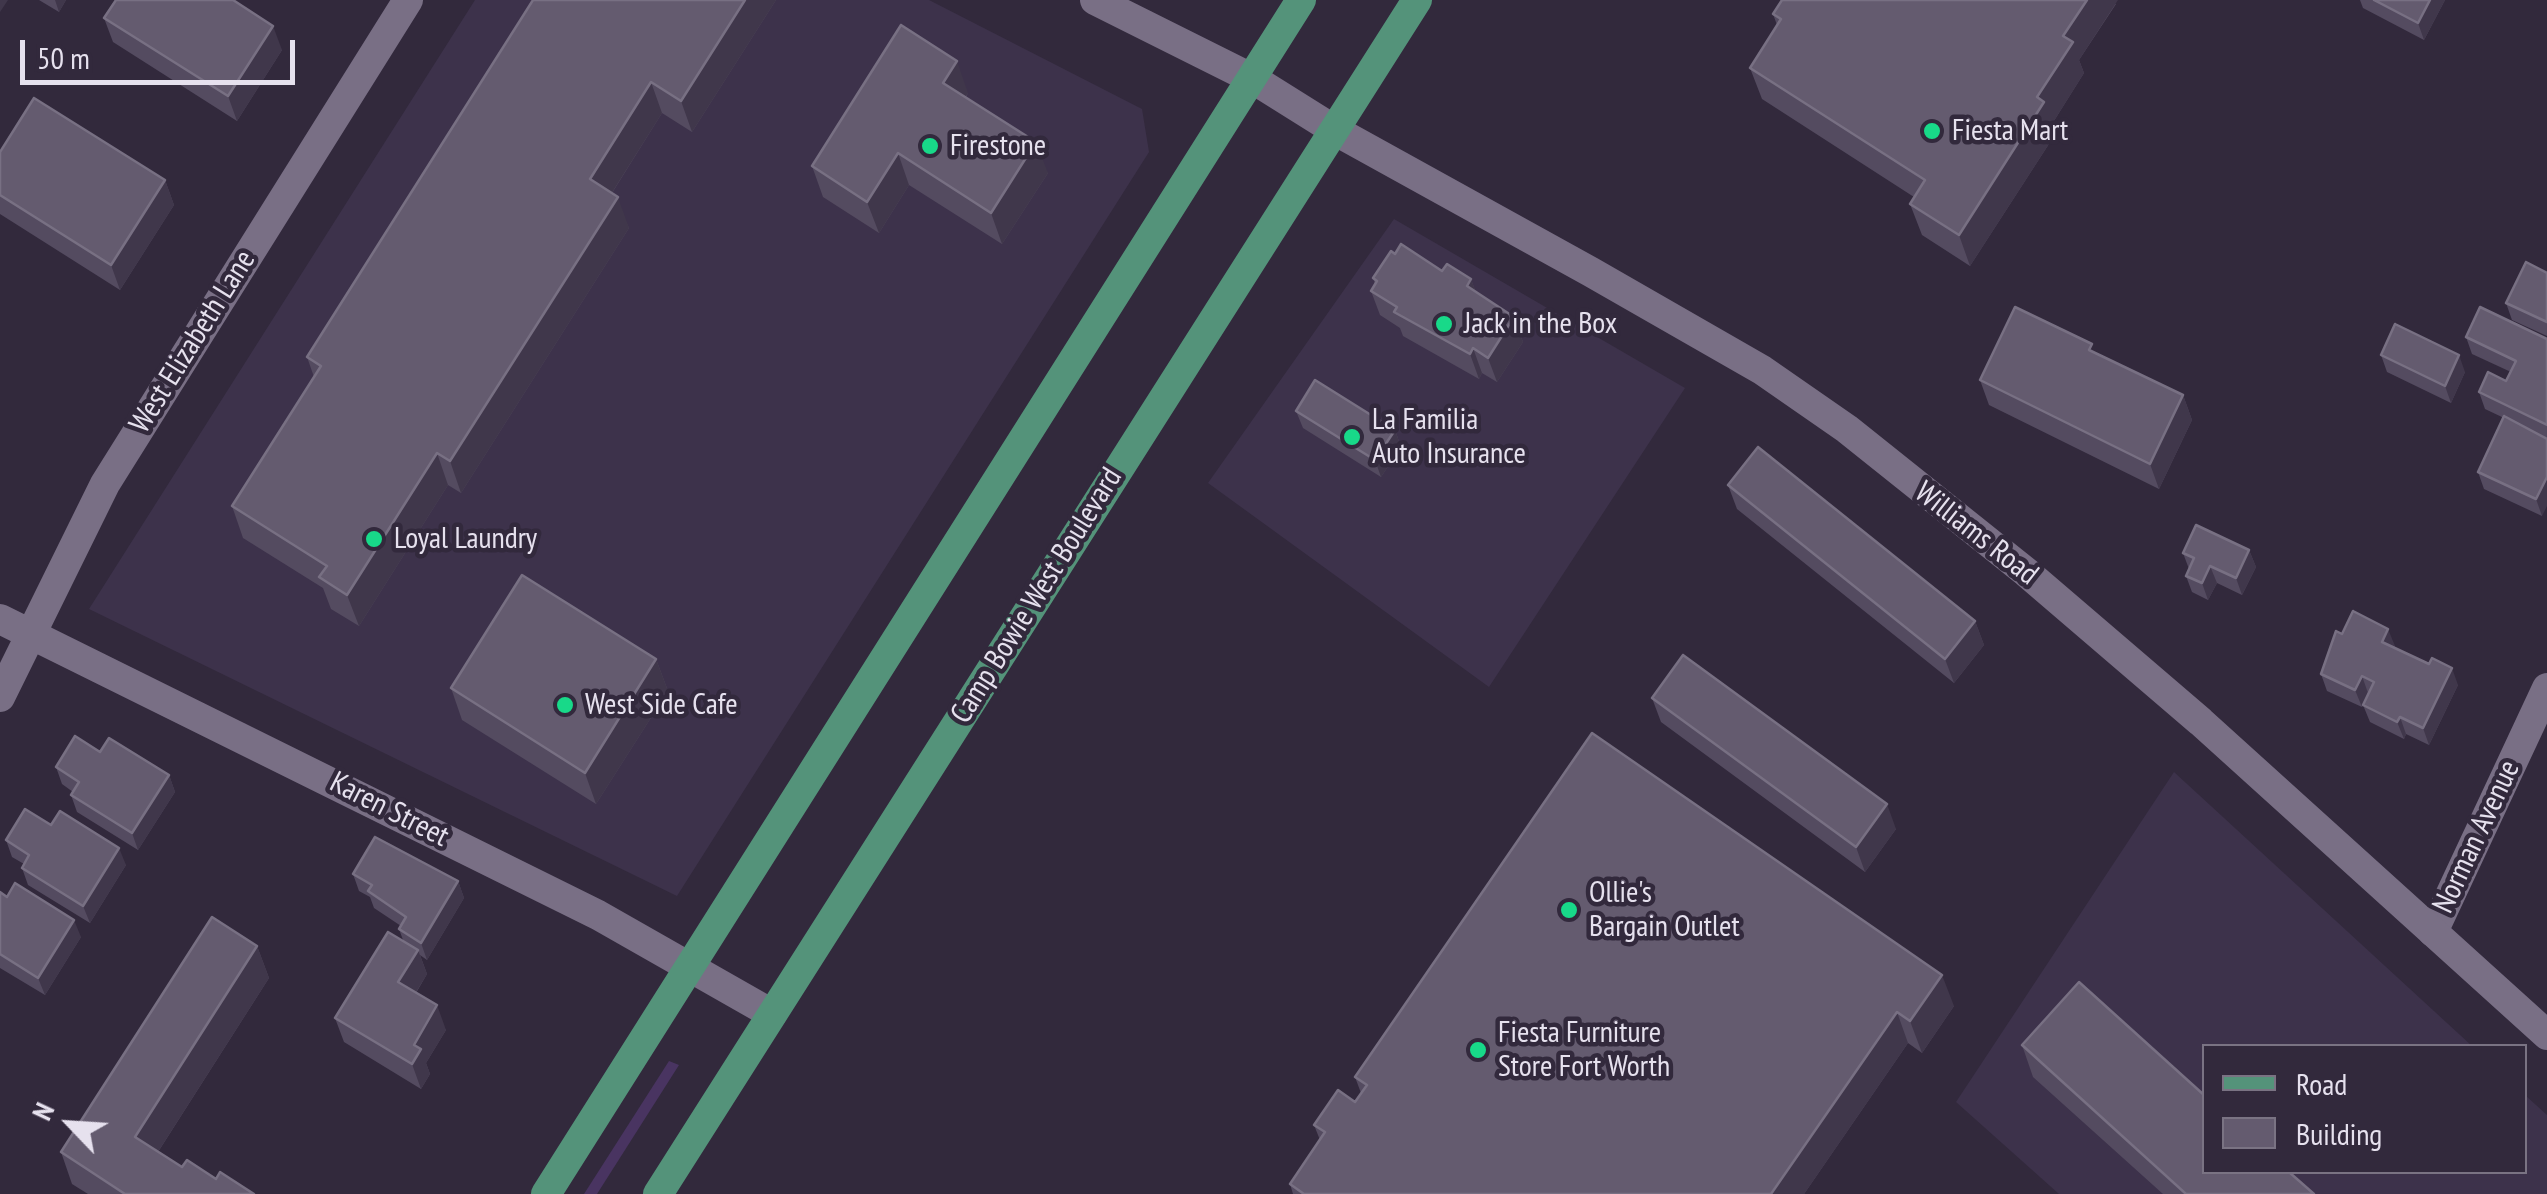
<!DOCTYPE html>
<html>
<head>
<meta charset="utf-8">
<style>
	body { margin:0 }
	#map { position:relative; width:2547px; height:1194px; overflow:hidden; background:#32293c; font-family:"PT Sans Narrow",sans-serif }
	canvas { display:block }
	.legend { position:absolute; left:2202px; top:1044px; width:325px; height:130px; box-sizing:border-box; background:#32293c; border:2px solid #7a7383; margin:0; padding:12px 18px; list-style:none; font-size:30px; color:#e6e1ee }
	.legend li { display:flex; align-items:center; gap:20px; height:50px }
	.legend b { width:50px; border:2px solid #7a7383 }
	.north { position:absolute; left:20px; top:1074px; width:100px; height:100px; -webkit-text-stroke:8px #32293c; paint-order:stroke; rotate:295deg; font-size:28px; font-weight:700; line-height:40px; text-align:center; color:#e6e1ee }
	.north::after { content:''; display:block; margin:auto; width:35px; height:45px; background:#e6e1ee; clip-path:polygon(50% 0,100% 100%,50% 72%,0 100%) }
	.scale { position:absolute; left:20px; top:40px; width:275px; height:45px; box-sizing:border-box; border:5px solid #e6e1ee; border-top:0; padding-left:12px; font-size:30px; line-height:35px; white-space:nowrap; color:#e6e1ee; -webkit-text-stroke:8px #32293c; paint-order:stroke }
</style>
</head>
<body>
<div id="map">
<canvas width="2547" height="1194"></canvas>
<ul class="legend">
<li><b style="height:12px;background:#54937a"></b>Road</li>
<li><b style="height:28px;background:#645b6f"></b>Building</li>
</ul>
<div class="north">N</div>
<div class="scale">50 m</div>
</div>
<script>
const ctx = document.querySelector('canvas').getContext('2d');
ctx.lineJoin = 'round';
function paint(path, color) { ctx.fillStyle = color; ctx.fill(path, 'evenodd'); }
const toPath = rows => new Path2D(rows.map(r => 'M' + r).join(''));
function trace(path, color, width, dash) { ctx.strokeStyle = color; ctx.lineWidth = width; ctx.lineCap = dash ? 'butt' : 'round'; ctx.setLineDash(dash || []); ctx.stroke(path); }
function label(font, color, halo, rows, align = 'center') {
  ctx.font = font + ' "PT Sans Narrow",sans-serif'; ctx.lineWidth = 9; ctx.setLineDash([]); ctx.textBaseline = 'middle'; ctx.strokeStyle = halo; ctx.fillStyle = color; for (const [text, x, y, turn = 0] of rows) {
    ctx.save(); ctx.translate(x, y); ctx.rotate((+turn || 0) * Math.PI / 180); ctx.textAlign = isNaN(turn) ? turn : align; if (halo) ctx.strokeText(text, 0, 0); ctx.fillText(text, 0, 0); ctx.restore();
  }
}
const built = toPath([
	[475,0,929,0,1142,109,1149,152,677,896,89,609],
	[1394,219,1685,388,1489,687,1208,483],
	[2174,772,2472,1046,2204,1046,2204,1172,2524,1172,2525,1095,2547,1115,2547,1194,2059,1194,1956,1102]
]);
const green = toPath([
	[669,1061,679,1065,597,1194,584,1194]
]);
const minor = toPath([
	[0,619,598,915,772,1014],
	[0,697,105,484,408,0],
	[2433,932,2547,688]
]);
const tertiary = toPath([
	[1095,0,1253,79,1336,131,1591,272,1762,370,1847,429,2026,572,2201,722,2547,1035]
]);
const primary = toPath([
	[546,1194,1301,0],
	[658,1194,1417,0]
]);
const wall = toPath([
	[39,0,66,0,59,12],
	[533,0,776,0,692,132,662,113,612,193,629,228,461,493,448,485,359,626,331,609,323,588,243,538,232,506,314,377,307,357],
	[2360,0,2445,0,2424,40,2363,8],
	[2116,4,2079,60,2084,73,2052,124,2056,133,1970,266,1922,235,1910,204,1914,197,1762,99,1750,68,1777,25,1773,14],
	[104,18,282,50,237,121,113,42],
	[968,93,966,97,1048,173,1002,244,909,185,879,233,823,197,812,166],
	[0,152,165,180,174,205,120,290,0,214],
	[1395,254,1442,271,1471,279,1476,293,1514,317,1523,342,1497,382,1482,373,1479,379,1403,336,1400,328,1380,315,1371,291,1375,284,1373,278],
	[2547,273,2547,336,2512,320,2506,303],
	[2466,337,2547,339,2547,439,2542,516,2484,489,2478,472,2504,418,2485,409,2479,392,2506,381,2511,372,2472,354],
	[2095,353,2183,395,2192,420,2159,489,1989,405,1980,380],
	[2381,355,2465,372,2451,403,2387,372],
	[1296,411,1395,430,1401,447,1381,477,1303,428],
	[1728,485,1975,621,1984,645,1954,683,1737,509],
	[2249,550,2256,567,2242,595,2217,583,2208,600,2192,592,2186,576,2189,569,2183,553],
	[2342,634,2395,646,2394,648,2458,685,2429,745,2406,734,2404,739,2370,722,2363,705,2369,693,2362,707,2327,691,2321,674],
	[656,659,668,691,596,804,462,720,451,688],
	[1652,698,1896,829,1865,872,1661,722],
	[100,752,169,775,175,792,138,850,77,812,71,795,73,792,62,784,56,767],
	[51,825,126,865,90,923,28,885,22,868,24,864,12,857,6,840],
	[353,874,458,881,464,898,427,960,420,955,427,974,416,993,446,1030,426,1063,430,1074,421,1089,344,1042,335,1018,403,940,399,929,401,926,374,908,370,897,359,891],
	[0,892,81,937,45,995,0,968],
	[257,946,269,978,158,1152,182,1167,254,1194,88,1194,72,1184,61,1152],
	[1954,1006,1922,1053,1908,1043,1804,1194,1293,1194,1290,1184,1320,1140,1314,1125,1355,1102,1361,1093,1355,1077],
	[2022,1045,2314,1194,2163,1194,2033,1077]
]);
const shadedWall = toPath([
	[0,0,8,0,0,12],
	[55,0,66,0,59,12],
	[745,0,776,0,692,132,681,101],
	[2087,0,2118,0,2079,60,2084,73,2052,124,2056,133,1970,266,1959,235,2063,36],
	[2430,0,2445,0,2424,40,2418,23],
	[273,26,282,50,237,121,228,96],
	[957,61,968,93,954,114,943,83],
	[651,82,662,113,601,210,590,179],
	[1036,142,1048,173,1002,244,991,213],
	[898,153,909,185,879,233,867,202],
	[165,180,174,205,120,290,111,265],
	[618,197,629,228,461,493,450,461],
	[1471,279,1480,304,1467,286],
	[1514,317,1523,342,1497,382,1488,358],
	[1473,348,1482,373,1479,379,1470,354],
	[2459,355,2465,372,2451,403,2445,386],
	[2183,395,2192,420,2159,489,2150,464],
	[1395,430,1401,447,1381,477,1375,460],
	[437,453,448,485,359,626,347,595],
	[2547,477,2547,506,2542,516,2536,499],
	[2249,550,2256,567,2242,595,2236,578],
	[2210,566,2217,583,2208,600,2202,583],
	[1975,621,1984,645,1954,683,1945,659],
	[2388,629,2395,646,2388,659,2382,642],
	[656,659,668,691,596,804,585,773],
	[2452,668,2458,685,2429,745,2423,728],
	[2362,676,2368,693,2362,707,2355,690],
	[2400,717,2406,734,2404,739,2397,722],
	[169,775,175,792,138,850,132,833],
	[1887,804,1896,829,1865,872,1856,847],
	[119,848,126,865,90,923,83,906],
	[458,881,464,898,427,960,421,943],
	[74,920,81,937,45,995,38,978],
	[257,946,269,978,147,1169,135,1137],
	[418,950,427,974,407,1007,398,982],
	[1942,975,1954,1006,1922,1053,1910,1021],
	[437,1005,446,1030,426,1063,430,1074,421,1089,412,1064,414,1045],
	[1897,1012,1908,1043,1804,1194,1771,1194]
]);
const building = toPath([
	[116,0,233,0,273,26,228,96,104,18,116,0],
	[533,0,745,0,681,101,651,82,590,179,618,197,450,461,437,453,347,595,319,577,327,566,232,506,321,366,307,357,533,0],
	[1782,0,2087,0,2063,36,2073,42,2037,97,2044,102,1959,235,1910,204,1925,180,1750,68,1781,19,1773,14,1782,0],
	[2374,0,2430,0,2418,23,2374,0],
	[901,25,957,61,943,83,1036,142,991,213,898,153,867,202,812,166,901,25],
	[34,98,165,180,111,265,0,195,0,152,34,98],
	[1401,244,1442,271,1447,264,1471,279,1467,286,1514,317,1488,358,1473,348,1470,354,1394,312,1397,307,1371,291,1377,281,1373,278,1391,251,1395,254,1401,244],
	[2526,262,2547,273,2547,322,2506,303,2526,262],
	[2015,307,2092,344,2089,350,2183,395,2150,464,1980,380,2015,307],
	[2480,307,2547,339,2547,425,2479,392,2488,372,2506,381,2516,361,2466,337,2480,307],
	[2395,324,2459,355,2445,386,2381,355,2395,324],
	[1315,380,1395,430,1375,460,1296,411,1315,380],
	[2504,416,2547,439,2547,477,2536,499,2478,472,2504,416],
	[1758,447,1975,621,1945,659,1728,485,1758,447],
	[2196,525,2249,550,2236,578,2210,566,2202,583,2186,576,2194,558,2183,553,2196,525],
	[522,575,656,659,585,773,451,688,522,575],
	[2353,611,2388,629,2382,642,2429,664,2432,658,2452,668,2423,728,2400,717,2397,722,2363,705,2374,682,2362,676,2355,690,2321,674,2336,631,2342,634,2353,611],
	[1683,655,1887,804,1856,847,1652,698,1683,655],
	[1592,733,1942,975,1910,1021,1897,1012,1771,1194,1304,1194,1290,1184,1325,1132,1314,1125,1338,1090,1355,1102,1367,1085,1355,1077,1592,733],
	[75,736,100,752,109,738,169,775,132,833,71,795,79,782,56,767,75,736],
	[25,809,51,825,60,811,119,848,83,906,22,868,29,855,6,840,25,809],
	[375,837,458,881,421,943,399,929,406,917,368,891,372,885,353,874,375,837],
	[15,883,74,920,38,978,0,954,0,892,7,897,15,883],
	[212,917,257,946,135,1137,182,1167,187,1160,216,1179,220,1172,254,1194,125,1194,61,1152,212,917],
	[388,932,418,950,398,982,437,1005,414,1045,421,1049,412,1064,335,1018,388,932],
	[2079,982,2204,1095,2204,1172,2289,1172,2314,1194,2186,1194,2022,1045,2079,982]
]);
const markers = [
	[1932,131,10,"#18d989"],
	[930,146,10,"#18d989"],
	[1444,324,10,"#18d989"],
	[1352,437,10,"#18d989"],
	[374,539,10,"#18d989"],
	[565,705,10,"#18d989"],
	[1569,910,10,"#18d989"],
	[1478,1050,10,"#18d989"]
];
const poiNames = [
	["Fiesta Mart",1952,131],
	["Firestone",950,146],
	["Jack in the Box",1464,324],
	["La Familia",1372,420],
	["Auto Insurance",1372,454],
	["Loyal Laundry",394,539],
	["West Side Cafe",585,705],
	["Ollie's",1589,893],
	["Bargain Outlet",1589,927],
	["Fiesta Furniture",1498,1033],
	["Store Fort Worth",1498,1067]
];
const streetNames = [
	["West Elizabeth Lane",193,342,-58],
	["Williams Road",1976,534,38],
	["Camp Bowie West Boulevard",1037,596,-58],
	["Karen Street",389,810,27],
	["Norman Avenue",2477,837,-65]
];
paint(built, '#3d324b');
paint(green, '#493461');
trace(minor, '#796f85', 30);
trace(tertiary, '#796f85', 30);
trace(primary, '#54937a', 30);
paint(wall, '#544b60');
paint(shadedWall, '#40374b');
paint(building, '#645b6f');
trace(building, '#787083', 2.5);
for (const [x, y, r, color] of markers) { const dot = new Path2D(); dot.arc(x, y, r, 0, 2 * Math.PI); ctx.fillStyle = color; ctx.fill(dot); trace(dot, '#32293c', 4); }
label('30px', '#e6e1ee', '#32293c', poiNames, 'left');
label('30px', '#e6e1ee', '#32293c', streetNames);
</script>
</body>
</html>
